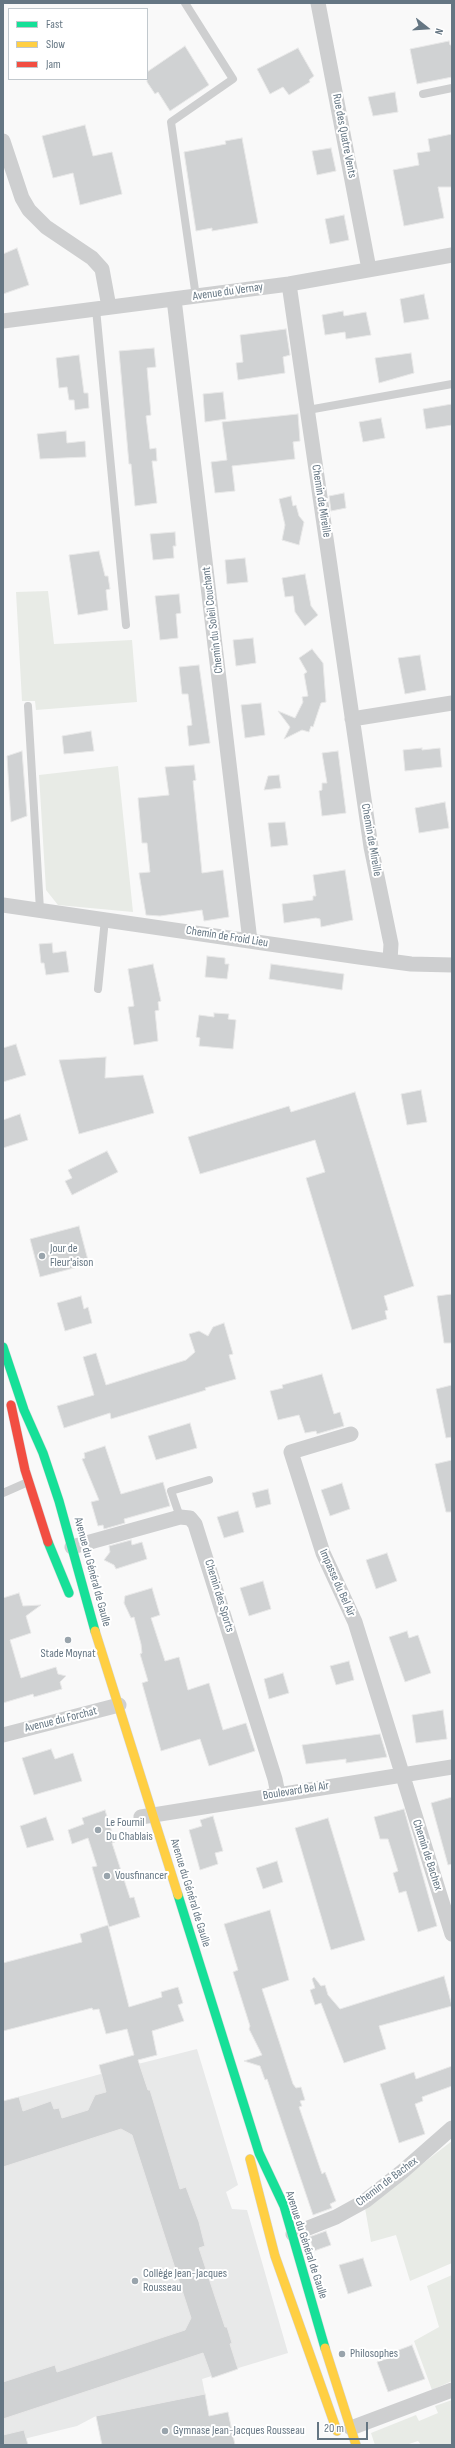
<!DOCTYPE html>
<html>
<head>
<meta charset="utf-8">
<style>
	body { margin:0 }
	#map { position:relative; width:455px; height:2448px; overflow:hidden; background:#f9f9f9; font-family:"Sofia Sans Condensed",sans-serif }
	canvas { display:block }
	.frame { position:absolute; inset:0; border:4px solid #657683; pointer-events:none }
	.legend { position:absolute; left:8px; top:8px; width:140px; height:72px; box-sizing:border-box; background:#fff; border:1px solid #c1c8cd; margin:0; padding:5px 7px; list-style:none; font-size:12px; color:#657683 }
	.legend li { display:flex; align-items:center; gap:8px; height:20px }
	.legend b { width:20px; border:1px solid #c1c8cd }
	.north { position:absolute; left:407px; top:8px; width:40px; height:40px; -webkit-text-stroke:3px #fff; paint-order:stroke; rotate:107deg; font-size:11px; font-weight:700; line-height:16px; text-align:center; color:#657683 }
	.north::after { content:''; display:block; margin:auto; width:14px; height:18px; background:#657683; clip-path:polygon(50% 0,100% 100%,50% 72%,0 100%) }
	.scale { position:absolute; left:317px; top:2422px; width:51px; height:18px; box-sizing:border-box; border:2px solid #657683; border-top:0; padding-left:5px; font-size:12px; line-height:14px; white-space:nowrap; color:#657683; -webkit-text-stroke:3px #fff; paint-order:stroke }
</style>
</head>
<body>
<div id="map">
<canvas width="455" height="2448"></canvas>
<div class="frame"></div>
<ul class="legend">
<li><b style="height:5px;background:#16e098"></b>Fast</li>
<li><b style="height:5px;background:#ffcf43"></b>Slow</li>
<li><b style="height:5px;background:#f24e42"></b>Jam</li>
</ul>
<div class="north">N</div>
<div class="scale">20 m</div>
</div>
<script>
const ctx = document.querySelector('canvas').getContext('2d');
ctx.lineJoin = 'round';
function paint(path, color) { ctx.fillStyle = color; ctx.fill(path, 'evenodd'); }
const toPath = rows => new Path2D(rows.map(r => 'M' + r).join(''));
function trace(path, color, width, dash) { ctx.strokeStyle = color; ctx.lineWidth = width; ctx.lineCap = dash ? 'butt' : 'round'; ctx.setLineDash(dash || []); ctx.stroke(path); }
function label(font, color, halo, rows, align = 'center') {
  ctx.font = font + ' "Sofia Sans Condensed",sans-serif'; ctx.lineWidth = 4; ctx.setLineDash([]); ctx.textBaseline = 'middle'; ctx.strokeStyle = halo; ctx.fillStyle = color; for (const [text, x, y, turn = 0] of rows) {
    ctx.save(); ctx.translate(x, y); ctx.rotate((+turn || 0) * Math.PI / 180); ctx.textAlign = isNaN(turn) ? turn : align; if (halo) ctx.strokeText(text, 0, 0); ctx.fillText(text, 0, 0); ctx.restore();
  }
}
const built = toPath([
	[197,2049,238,2185,226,2192,232,2209,247,2210,288,2353,202,2379,205,2394,96,2416,77,2426,3,2444,3,2101,126,2067]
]);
const green = toPath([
	[48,591,54,644,132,640,137,702,36,710,35,701,22,701,16,592],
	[118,766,133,912,58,905,46,890,39,775],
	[452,2141,452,2263,410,2281,396,2235,371,2242,365,2208],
	[452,2275,452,2381,432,2390,414,2341,439,2327,427,2286],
	[452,2400,452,2445,421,2445,418,2441,406,2445,375,2445,371,2433,416,2415,419,2421,438,2413,435,2406]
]);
const building = toPath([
	[449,41,450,45,452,45,452,77,417,84,410,49,449,41],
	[185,46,209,85,170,111,158,92,155,94,147,82,147,72,185,46],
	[298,48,314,76,309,80,310,82,289,95,283,87,270,94,257,69,298,48],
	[395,92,398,112,373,116,368,97,395,92],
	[85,125,93,156,112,152,122,194,80,205,73,173,53,178,42,136,85,125],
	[452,134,452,187,438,187,444,218,404,226,393,170,419,165,417,153,430,151,428,139,452,134],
	[242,138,258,223,212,231,212,228,196,231,184,152,226,144,225,141,242,138],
	[331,148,336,171,317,175,312,151,331,148],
	[344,215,349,240,330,244,325,219,344,215],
	[17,248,29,285,3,294,3,254,17,248],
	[424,294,429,319,404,323,400,299,424,294],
	[343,311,344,316,366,312,371,335,346,339,345,332,325,335,322,315,343,311],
	[286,329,290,355,283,357,285,373,238,380,236,363,243,362,240,335,286,329],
	[154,348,156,367,147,368,151,415,146,416,150,449,156,448,157,461,152,461,157,503,135,506,131,464,129,464,119,351,154,348],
	[411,353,414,373,379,383,375,358,411,353],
	[79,355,84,393,88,393,89,408,75,410,74,400,69,400,67,387,59,388,56,358,79,355],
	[223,392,226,419,205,422,203,394,223,392],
	[452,404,452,425,426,429,423,409,452,404],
	[298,414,300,441,293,442,295,459,232,466,235,491,215,493,211,462,227,460,222,422,298,414],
	[381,418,385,438,363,442,359,422,381,418],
	[66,431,67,443,85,441,86,457,40,459,37,434,66,431],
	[344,493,346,508,331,511,329,496,344,493],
	[291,496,293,506,296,505,299,516,304,522,299,545,282,540,285,525,279,499,291,496],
	[175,532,176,546,173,546,174,558,153,560,150,534,175,532],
	[99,551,105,576,108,576,110,589,106,590,108,610,78,615,69,555,99,551],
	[245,558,248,582,227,584,225,560,245,558],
	[305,574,311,606,318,615,305,626,295,612,293,596,285,597,282,578,305,574],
	[179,594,181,613,176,614,178,638,160,640,155,596,179,594],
	[253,638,256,663,236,666,233,640,253,638],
	[312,649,323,663,326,702,321,703,313,727,311,726,309,732,302,730,284,739,290,727,278,711,295,718,303,702,302,697,308,696,304,674,307,672,299,658,312,649],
	[420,655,426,690,405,694,398,658,420,655],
	[199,665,210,743,189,746,187,726,192,725,188,694,182,694,179,667,199,665],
	[261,703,265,735,245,738,241,705,261,703],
	[91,731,94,751,64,754,62,736,91,731],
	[422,748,422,750,440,748,442,767,405,771,403,750,422,748],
	[22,751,27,816,11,822,7,756,22,751],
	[338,751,346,813,322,816,319,791,322,790,322,783,327,783,322,753,338,751],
	[194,765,196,780,193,781,202,873,223,870,229,917,204,921,202,910,160,916,146,915,139,873,150,872,147,843,142,843,138,798,169,795,165,767,194,765],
	[279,775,281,788,264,790,268,776,279,775],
	[445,802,449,828,419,833,415,808,445,802],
	[285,822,288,845,271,847,268,823,285,822],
	[345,870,353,920,321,927,320,919,316,918,284,923,282,904,313,900,313,896,316,896,313,875,345,870],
	[52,943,53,953,66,951,69,972,46,975,44,963,41,963,39,944,52,943],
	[207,956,225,958,225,964,229,964,227,979,205,977,207,956],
	[153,964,161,1001,158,1002,159,1010,155,1011,158,1041,134,1045,128,1007,134,1006,128,969,153,964],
	[271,964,344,974,342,990,269,979,271,964],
	[214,1013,229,1014,228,1019,236,1020,233,1049,199,1046,200,1038,196,1037,199,1015,214,1017,214,1013],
	[16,1044,26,1075,3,1082,3,1048,16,1044],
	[106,1057,105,1078,143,1075,154,1113,79,1134,59,1060,106,1057],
	[421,1090,427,1122,407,1125,401,1094,421,1090],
	[355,1092,414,1286,384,1296,388,1310,385,1311,387,1319,352,1330,306,1178,325,1172,315,1140,200,1174,188,1137,289,1106,291,1112,355,1092],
	[20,1114,28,1140,3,1148,3,1120,20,1114],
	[107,1151,118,1172,72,1195,65,1181,72,1178,68,1170,107,1151],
	[79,1226,89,1264,40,1277,30,1239,79,1226],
	[452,1294,452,1343,444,1343,437,1296,452,1294],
	[81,1296,84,1309,88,1307,92,1323,65,1331,57,1303,81,1296],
	[224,1323,233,1354,229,1355,236,1379,205,1388,206,1390,111,1419,110,1413,64,1428,57,1406,94,1395,83,1357,96,1353,106,1385,186,1360,195,1352,189,1334,199,1331,208,1336,213,1327,224,1323],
	[322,1374,334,1414,340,1412,344,1426,317,1434,316,1431,305,1433,299,1415,278,1420,270,1391,283,1388,282,1385,322,1374],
	[452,1385,452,1437,446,1438,436,1389,452,1385],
	[190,1423,197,1448,156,1460,148,1436,190,1423],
	[105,1446,121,1494,163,1482,170,1506,124,1519,125,1523,104,1529,103,1525,98,1526,91,1502,99,1500,82,1459,85,1458,84,1453,105,1446],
	[452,1460,452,1512,446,1512,435,1464,452,1460],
	[342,1483,350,1509,330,1516,321,1490,342,1483],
	[268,1489,271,1504,256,1508,252,1493,268,1489],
	[238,1511,244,1532,224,1538,217,1517,238,1511],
	[131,1540,132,1545,142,1542,147,1559,116,1569,114,1565,104,1560,110,1552,109,1546,131,1540],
	[387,1553,397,1581,376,1589,366,1560,387,1553],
	[263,1581,271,1609,249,1616,240,1588,263,1581],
	[152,1588,160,1615,151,1618,165,1661,179,1657,188,1690,209,1683,223,1730,246,1723,255,1751,209,1766,200,1739,161,1751,142,1683,148,1681,140,1654,142,1653,141,1644,134,1617,131,1618,124,1603,125,1596,152,1588],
	[19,1593,23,1606,41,1605,26,1616,31,1633,10,1640,21,1678,56,1667,58,1674,66,1676,60,1682,62,1689,34,1697,33,1694,3,1703,3,1598,19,1593],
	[407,1631,409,1638,418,1635,431,1673,405,1682,389,1637,407,1631],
	[349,1661,354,1680,336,1685,330,1666,349,1661],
	[283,1673,289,1693,269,1699,264,1679,283,1673],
	[443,1710,447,1739,416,1743,412,1715,443,1710],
	[380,1734,387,1757,346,1763,346,1759,306,1764,302,1745,380,1734],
	[51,1749,55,1759,73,1753,82,1781,34,1795,22,1758,51,1749],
	[452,1797,452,1864,448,1865,431,1803,452,1797],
	[404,1809,437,1926,418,1932,406,1891,399,1893,393,1873,398,1871,388,1839,380,1839,374,1817,404,1809],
	[105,1810,115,1842,112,1843,130,1898,134,1897,140,1917,109,1927,92,1867,97,1866,88,1838,72,1844,68,1830,84,1824,82,1818,105,1810],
	[213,1816,223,1851,215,1853,218,1864,200,1870,189,1830,202,1826,200,1820,213,1816],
	[46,1817,54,1840,27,1848,20,1826,46,1817],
	[328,1818,365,1940,331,1950,295,1828,328,1818],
	[277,1861,283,1882,263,1889,256,1868,277,1861],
	[270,1910,289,1980,262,1989,293,2084,296,2088,301,2087,305,2100,300,2101,302,2106,299,2107,322,2174,325,2172,336,2201,330,2204,332,2208,313,2215,267,2079,265,2080,260,2066,244,2061,262,2055,249,2029,250,2026,233,1972,238,1970,224,1924,270,1910],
	[108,1925,129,2007,162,1997,161,1992,178,1987,183,2003,178,2005,184,2021,152,2031,157,2055,138,2060,148,2090,150,2090,180,2189,186,2187,199,2222,205,2246,199,2248,225,2327,227,2327,232,2343,230,2344,238,2369,212,2378,203,2353,3,2419,3,2382,55,2365,57,2372,185,2330,191,2318,132,2135,121,2129,3,2167,3,2101,19,2097,23,2111,51,2101,54,2109,59,2108,62,2118,88,2110,95,2095,106,2092,99,2065,134,2055,127,2029,106,2034,99,2009,93,2010,92,2008,3,2031,3,1963,82,1942,80,1934,108,1925],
	[444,1976,452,2006,379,2026,386,2049,344,2063,321,2003,315,2005,310,1990,315,1988,312,1979,314,1977,321,1986,325,1985,328,1995,340,2009,444,1976],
	[452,2066,452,2086,422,2097,423,2101,415,2104,425,2134,399,2143,380,2084,414,2072,416,2079,452,2066],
	[326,2231,331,2245,314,2251,309,2237,326,2231],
	[363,2258,372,2286,348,2294,339,2265,363,2258],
	[412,2345,425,2379,388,2392,377,2362,389,2358,388,2354,412,2345],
	[205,2394,209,2416,228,2412,235,2445,102,2445,96,2416,205,2394],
	[24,2430,28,2445,3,2445,3,2435,24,2430]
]);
const lane = toPath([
	[185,3,233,79,171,122,196,297],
	[423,94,452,88],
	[96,309,126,625],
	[308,410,452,384],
	[28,706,40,910],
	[98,989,105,919],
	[3,1493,28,1482],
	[180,1517,171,1491,209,1480]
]);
const street = toPath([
	[318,3,369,269],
	[3,141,22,198,29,210,46,227,92,258,102,269,109,307],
	[289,284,371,847,391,944,390,961],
	[174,299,250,941],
	[3,321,289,284,452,255],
	[352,719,452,703],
	[3,905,359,957,411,964,452,965],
	[351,1434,291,1452,323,1553,355,1622,452,1934],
	[72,1547,180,1517,190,1518,195,1524,275,1779,278,1794],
	[3,1735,119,1705],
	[141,1817,452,1767],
	[293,2234,336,2217,365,2201,403,2171,452,2128],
	[351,2428,452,2390]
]);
const fast = toPath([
	[3,1347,24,1410,43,1453,59,1501,95,1631],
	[48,1542,69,1593],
	[178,1895,259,2153,284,2206,325,2348]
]);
const slow = toPath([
	[95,1631,178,1895],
	[250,2159,275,2256,337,2431],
	[325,2348,356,2445]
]);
const jam = toPath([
	[11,1405,25,1470,48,1542]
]);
const markers = [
	[42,1256,4,"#99a4ac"],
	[68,1640,4,"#99a4ac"],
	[98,1830,4,"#99a4ac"],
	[107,1876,4,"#99a4ac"],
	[135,2281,4,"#99a4ac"],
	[342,2354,4,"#99a4ac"],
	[165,2431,4,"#99a4ac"]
];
const streetNames = [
	["Rue des Quatre Vents",344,136,79],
	["Avenue du Vernay",228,292,-8],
	["Chemin de Mireille",321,501,81],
	["Chemin du Soleil Couchant",213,620,-97],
	["Chemin de Mireille",371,840,80],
	["Chemin de Froid Lieu",227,937,9],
	["Avenue du Général de Gaulle",92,1572,75],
	["Impasse du Bel Air",337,1583,66],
	["Chemin des Sports",219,1596,73],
	["Avenue du Forchat",61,1720,-14],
	["Boulevard Bel Air",296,1791,-9],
	["Chemin de Bachex",427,1855,72],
	["Avenue du Général de Gaulle",190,1893,73],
	["Chemin de Bachex",387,2182,-37],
	["Avenue du Général de Gaulle",306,2245,72]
];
const poiNames = [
	["Jour de",50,1249],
	["Fleur'aison",50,1263],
	["Stade Moynat",68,1654,"center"],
	["Le Fournil",106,1823],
	["Du Chablais",106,1837],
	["Vousfinancer",115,1876],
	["Collège Jean-Jacques",143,2274],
	["Rousseau",143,2288],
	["Philosophes",350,2354],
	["Gymnase Jean-Jacques Rousseau",173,2431]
];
paint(built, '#e8e9e9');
paint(green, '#e8ebe6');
paint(building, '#d0d2d3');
trace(building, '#e8e8e8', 1);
trace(fast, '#d5d6d7', 10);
trace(slow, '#d5d6d7', 10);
trace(jam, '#d5d6d7', 10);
trace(lane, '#cecfd0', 8);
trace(street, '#cecfd0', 15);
trace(fast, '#16e098', 9);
trace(slow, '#ffcf43', 9);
trace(jam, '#f24e42', 9);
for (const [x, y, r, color] of markers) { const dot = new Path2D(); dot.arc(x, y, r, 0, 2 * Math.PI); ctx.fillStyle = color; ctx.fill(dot); trace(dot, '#fff', 1.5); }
label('12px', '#657683', '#fff', streetNames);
label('12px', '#657683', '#fff', poiNames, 'left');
</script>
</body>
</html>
